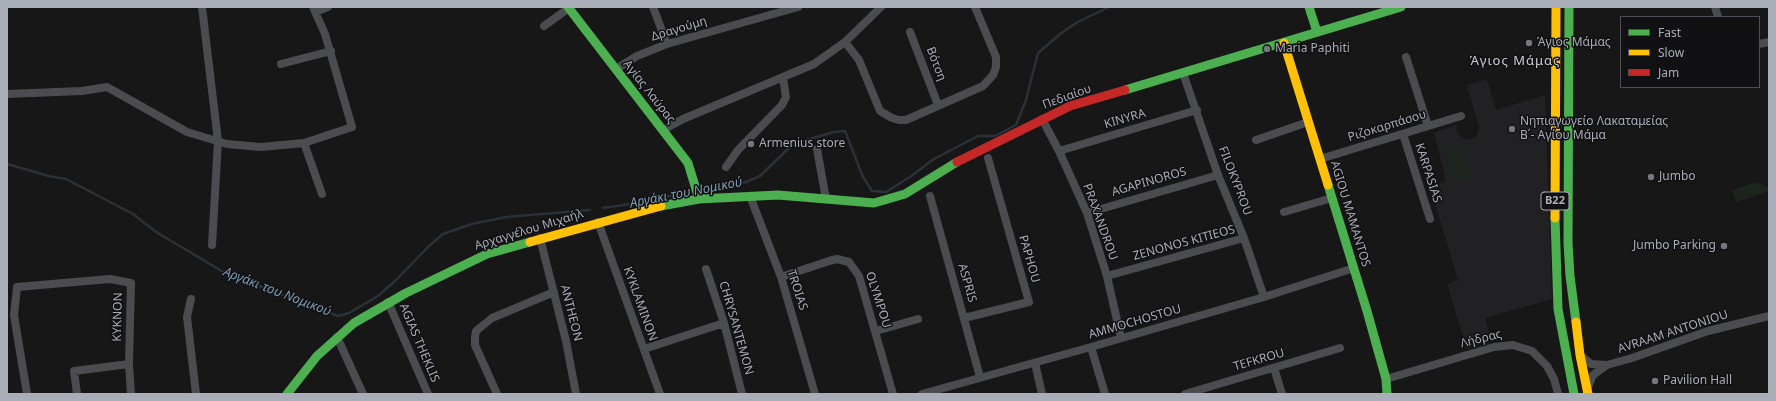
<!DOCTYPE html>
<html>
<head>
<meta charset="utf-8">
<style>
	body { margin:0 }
	#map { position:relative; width:1776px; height:401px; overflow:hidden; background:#171717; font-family:"Noto Sans",sans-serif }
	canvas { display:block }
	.frame { position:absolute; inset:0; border:8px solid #a8adb8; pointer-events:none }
	.legend { position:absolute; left:1620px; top:16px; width:140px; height:72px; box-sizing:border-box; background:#111113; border:1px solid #4d4f55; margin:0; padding:5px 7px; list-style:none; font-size:12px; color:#a8adb8 }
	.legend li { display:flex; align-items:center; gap:8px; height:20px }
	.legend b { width:20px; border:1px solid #4d4f55 }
</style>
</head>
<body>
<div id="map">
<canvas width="1776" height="401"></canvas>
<div class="frame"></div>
<ul class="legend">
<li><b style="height:5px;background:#4caf50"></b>Fast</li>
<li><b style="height:5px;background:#ffc107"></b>Slow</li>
<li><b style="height:5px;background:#c62828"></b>Jam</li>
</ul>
</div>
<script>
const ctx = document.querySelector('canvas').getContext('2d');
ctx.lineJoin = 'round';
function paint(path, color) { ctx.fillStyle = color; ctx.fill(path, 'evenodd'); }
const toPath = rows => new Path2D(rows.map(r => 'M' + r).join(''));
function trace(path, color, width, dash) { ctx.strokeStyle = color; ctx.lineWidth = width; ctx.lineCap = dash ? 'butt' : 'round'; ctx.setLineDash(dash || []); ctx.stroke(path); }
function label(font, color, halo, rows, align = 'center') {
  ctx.font = font + ' "Noto Sans",sans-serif'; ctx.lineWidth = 3; ctx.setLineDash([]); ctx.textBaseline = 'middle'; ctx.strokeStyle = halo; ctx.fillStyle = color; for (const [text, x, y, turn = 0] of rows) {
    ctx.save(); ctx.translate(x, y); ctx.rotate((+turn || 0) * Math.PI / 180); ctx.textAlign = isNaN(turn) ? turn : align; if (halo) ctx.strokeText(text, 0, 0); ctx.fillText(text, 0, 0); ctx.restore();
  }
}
const built = toPath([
	[1487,79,1496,110,1545,95,1552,299,1485,318,1491,340,1467,349,1447,284,1458,280,1430,187,1446,181,1434,133,1456,125,1458,133,1462,138,1469,140,1476,138,1479,128,1467,85]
]);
const green = toPath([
	[1463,145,1472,177,1453,183,1443,150],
	[1757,182,1769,188,1769,191,1736,202,1732,190]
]);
const stream = toPath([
	[7,164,49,176,66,179,133,214,156,232,225,273,338,316,349,313,378,296,395,281,429,246,443,234,472,224,506,217,590,210],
	[700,189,746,182,760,176,790,147,803,141,834,132,845,131,863,177,872,191,886,192,910,177,934,159,978,136,995,136,1016,125,1026,100,1038,53,1060,34,1076,23,1109,7],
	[603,208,637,203,693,191]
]);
const street = toPath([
	[202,7,218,141,212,245],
	[653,7,667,44],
	[1715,7,1718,17],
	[315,12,328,7],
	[544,26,569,8],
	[910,32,938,105],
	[845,42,859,60,880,111,892,118,899,120,906,120,983,86,993,75,996,67,996,57,975,7],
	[1759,44,1769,42],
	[1406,57,1428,126],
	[281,64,331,51],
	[616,69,637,56,667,44,798,7],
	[1183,73,1218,175,1244,238,1264,297],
	[7,94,82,91,107,87,187,132,227,144,261,147,304,143,352,127,325,34,313,7],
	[1042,119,1059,151,1087,213,1107,276,1121,338],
	[663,130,683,119,814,64,845,42,881,7],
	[1403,134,1430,219],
	[1256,140,1308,122],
	[304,143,322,194],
	[817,149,826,199],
	[1059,151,1197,110],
	[1320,159,1461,116],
	[726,167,738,150,782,105,786,97,783,78],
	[750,196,781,277,815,394],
	[930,196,980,377],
	[1284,212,1332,198],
	[1087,213,1218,175],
	[598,222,660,394],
	[540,238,566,341,576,394],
	[706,269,724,323,742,394],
	[1107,276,1244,238],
	[781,277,829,261,837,259,849,262,859,276,893,394],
	[191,299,187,317,196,394],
	[388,302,428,394],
	[964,318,1029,302,988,158],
	[876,331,918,319],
	[337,337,363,394],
	[1091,347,1105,394],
	[644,349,724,323],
	[1580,355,1591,364,1607,365],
	[1035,363,1042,394],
	[1274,368,1282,394],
	[1386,379,1494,347,1513,345,1532,351,1547,366,1554,379,1558,394],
	[1587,389,1593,375,1607,365,1632,358,1708,331,1769,316],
	[27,394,14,315,17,287,110,279,131,283,129,364,131,394],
	[77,394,74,371,129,364],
	[497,394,475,345,475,337,476,331,492,318,554,292],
	[922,394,1091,347,1264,297,1354,268],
	[1185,394,1340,348]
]);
const fast = toPath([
	[568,7,688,163,699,199],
	[1309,7,1317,32],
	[1569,7,1568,243,1570,276,1576,322],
	[1125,90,1401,7],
	[1328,185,1367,311,1386,379,1387,394],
	[661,206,699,199,778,195,874,203,905,194,957,162],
	[1555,218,1558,309,1574,394],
	[287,394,317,356,354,323,406,293,487,254,530,242]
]);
const slow = toPath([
	[1284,43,1328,185],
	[1555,218,1556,7],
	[530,242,661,206],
	[1576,322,1580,355,1588,394]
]);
const jam = toPath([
	[957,162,1070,106,1125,90]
]);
const markers = [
	[1529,43,4,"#757880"],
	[1267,49,4,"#757880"],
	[1512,129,4,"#757880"],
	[751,144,4,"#757880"],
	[1651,177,4,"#757880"],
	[1724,246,4,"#757880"],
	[1655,381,4,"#757880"]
];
const shields = [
	[1555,201,28]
];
const shieldNames = [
	["B22",1555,201]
];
const streetNames = [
	["Δραγούμη",679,29,-17],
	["Βότση",936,64,69],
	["Αγίας Λαύρας",649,92,52],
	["Πεδιαίου",1067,97,-20],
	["KINYRA",1125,119,-16],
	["Ριζοκαρπάσου",1387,126,-17],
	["KARPASIAS",1428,173,72],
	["FILOKYPROU",1235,181,69],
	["AGAPINOROS",1149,182,-16],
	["AGIOU MAMANTOS",1350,214,73],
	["PRAXANDROU",1100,222,70],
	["Αρχαγγέλου Μιχαήλ",529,230,-17],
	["ZENONOS KITIEOS",1184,243,-15],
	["PAPHOU",1029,259,74],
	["ASPRIS",967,283,74],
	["TROIAS",797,290,72],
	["OLYMPOU",878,300,72],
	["KYKLAMINON",640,304,70],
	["ANTHEON",571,313,76],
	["KYKNON",118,317,-89],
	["AMMOCHOSTOU",1135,322,-16],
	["CHRYSANTEMON",736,328,74],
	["AVRAAM ANTONIOU",1673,332,-18],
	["Λήδρας",1481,339,-14],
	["AGIAS THEKLIS",419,343,67],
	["TEFKROU",1259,360,-16]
];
const poiNames = [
	["Άγιος Μάμας",1537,43],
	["Maria Paphiti",1275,49],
	["Νηπιαγωγείο Λακαταμείας",1520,122],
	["Β΄- Αγίου Μάμα",1520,136],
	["Armenius store",759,144],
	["Jumbo",1659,177],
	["Jumbo Parking",1716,246,"right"],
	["Pavilion Hall",1663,381]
];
const neighbourhoodNames = [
	["Άγιος Μάμας",1515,61]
];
const waterNames = [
	["Αργάκι του Νομικού",686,193,-11],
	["Αργάκι του Νομικού",277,292,21]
];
paint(built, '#212123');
paint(green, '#1d241e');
trace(stream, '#2a3239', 2.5);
trace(street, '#4b4c50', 8);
trace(fast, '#4caf50', 9);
trace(slow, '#ffc107', 9);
trace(jam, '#c62828', 9);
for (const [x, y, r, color] of markers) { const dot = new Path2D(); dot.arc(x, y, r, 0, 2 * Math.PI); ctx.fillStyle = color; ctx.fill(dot); trace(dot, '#111113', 1.5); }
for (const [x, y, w] of shields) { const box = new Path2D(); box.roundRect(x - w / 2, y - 9, w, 18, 3); ctx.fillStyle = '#111113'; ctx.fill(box); trace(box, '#a8adb8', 1); }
label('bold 11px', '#a8adb8', null, shieldNames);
label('12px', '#a8adb8', '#111113', streetNames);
label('12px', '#a8adb8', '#111113', poiNames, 'left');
ctx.letterSpacing = '1px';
label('13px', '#c9ccd4', '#111113', neighbourhoodNames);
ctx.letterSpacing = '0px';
label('italic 13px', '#7f9bb3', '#111113', waterNames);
</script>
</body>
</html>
